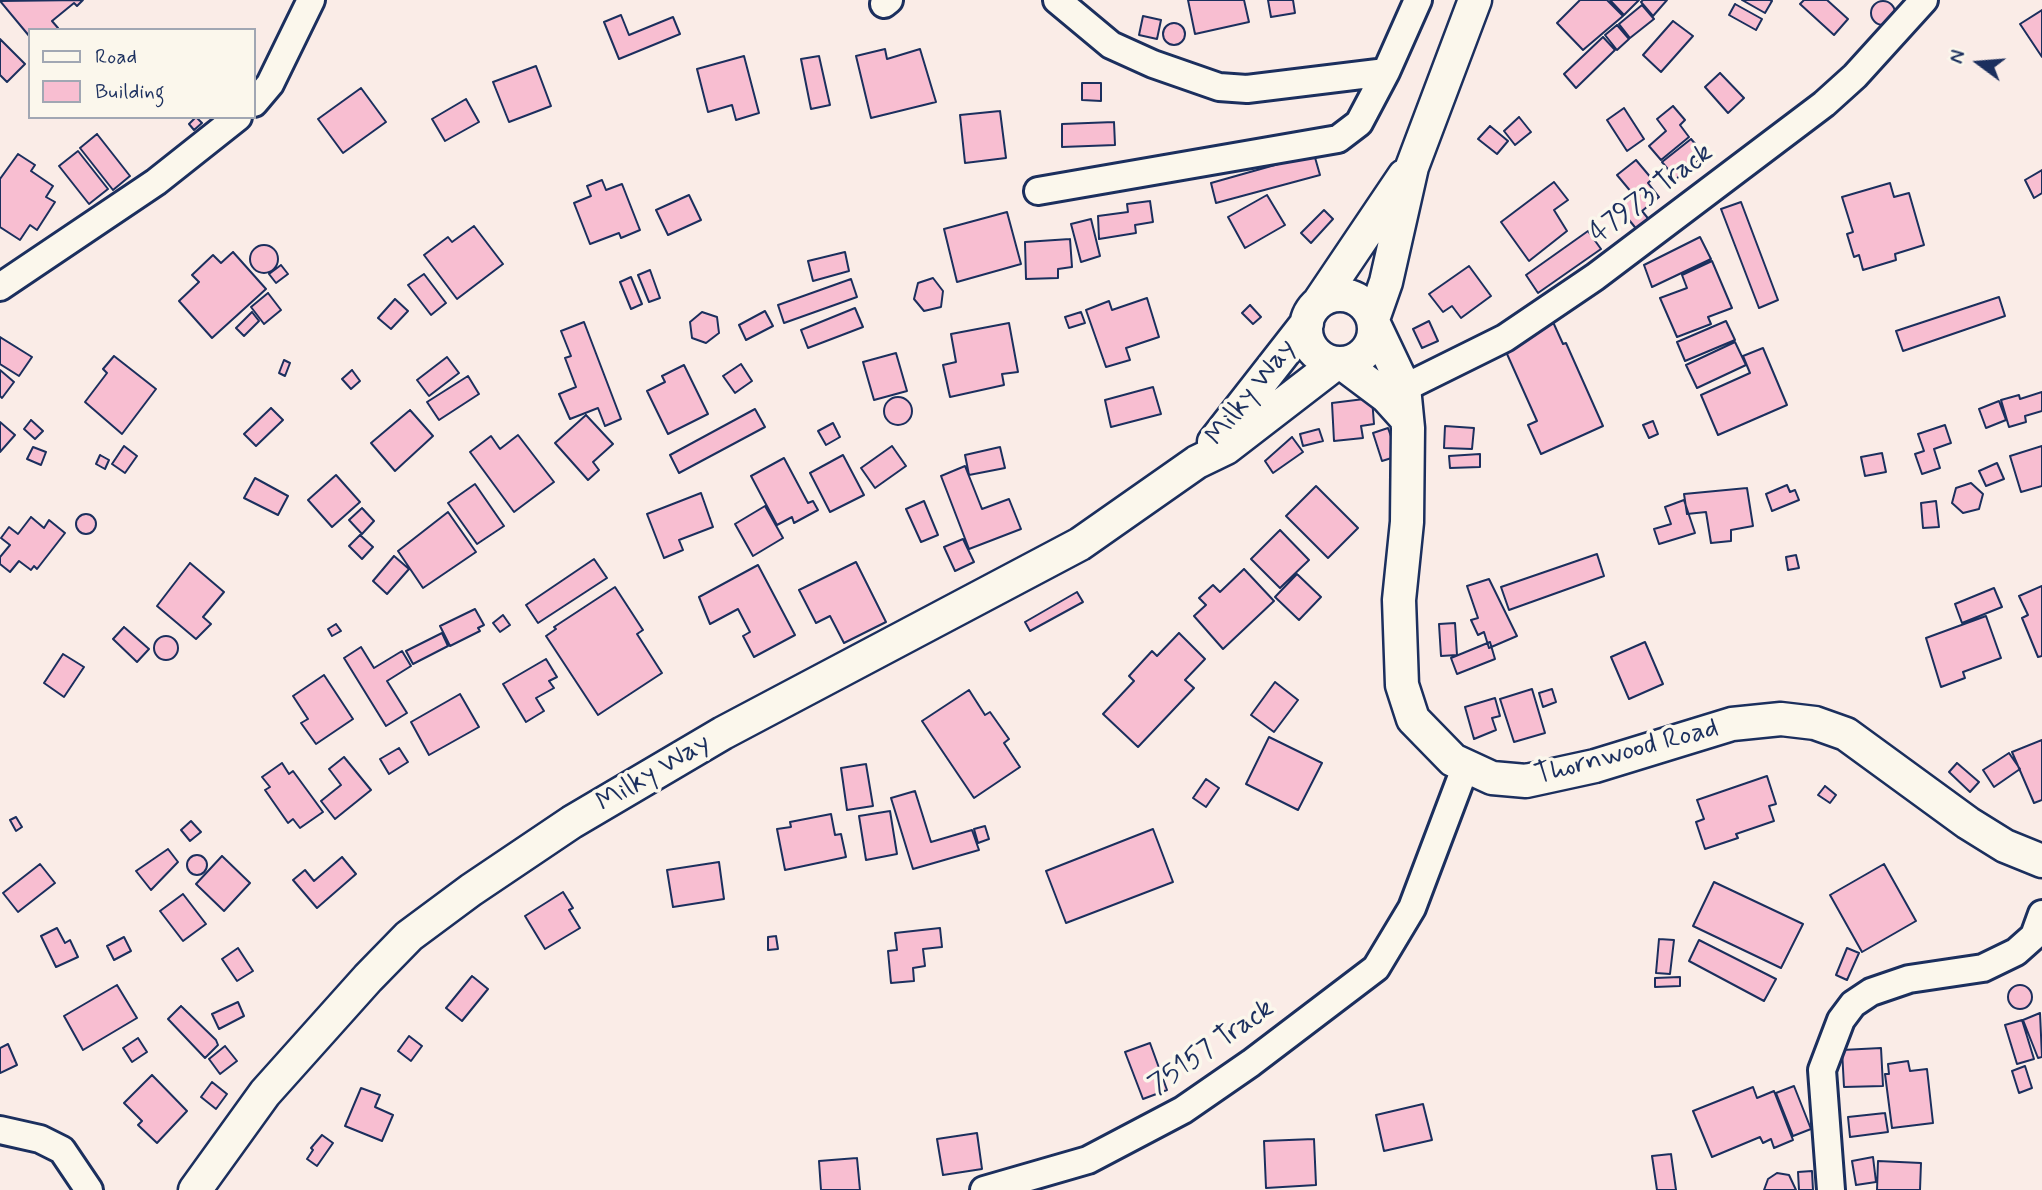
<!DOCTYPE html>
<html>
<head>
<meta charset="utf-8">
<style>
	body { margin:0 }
	#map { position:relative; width:2042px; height:1190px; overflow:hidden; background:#faece7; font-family:Mynerve,sans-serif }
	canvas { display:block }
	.legend { position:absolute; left:28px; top:28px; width:228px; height:91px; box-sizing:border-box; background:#fbf7ec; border:2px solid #a1a7b3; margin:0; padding:9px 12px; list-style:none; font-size:21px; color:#1b2f5e }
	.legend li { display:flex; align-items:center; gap:14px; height:35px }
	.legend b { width:35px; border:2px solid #a1a7b3 }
	.north { position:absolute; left:1944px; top:28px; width:70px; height:70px; -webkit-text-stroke:5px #fbf7ec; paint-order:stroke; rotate:286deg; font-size:19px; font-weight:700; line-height:28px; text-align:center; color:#1b2f5e }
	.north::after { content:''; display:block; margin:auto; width:24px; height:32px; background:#1b2f5e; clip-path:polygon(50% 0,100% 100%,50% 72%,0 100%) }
</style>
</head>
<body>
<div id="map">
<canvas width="2042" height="1190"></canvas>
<ul class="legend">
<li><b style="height:9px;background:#fbf7ec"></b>Road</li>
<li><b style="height:19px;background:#f8bed1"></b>Building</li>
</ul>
<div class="north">N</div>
</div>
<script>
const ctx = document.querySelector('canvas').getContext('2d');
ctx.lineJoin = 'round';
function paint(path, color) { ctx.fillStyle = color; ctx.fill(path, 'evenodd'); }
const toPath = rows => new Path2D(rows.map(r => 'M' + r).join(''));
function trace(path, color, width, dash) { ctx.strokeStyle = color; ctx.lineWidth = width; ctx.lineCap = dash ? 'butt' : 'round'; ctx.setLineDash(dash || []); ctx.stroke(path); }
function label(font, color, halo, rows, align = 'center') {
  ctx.font = font + ' Mynerve,sans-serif'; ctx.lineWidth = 7; ctx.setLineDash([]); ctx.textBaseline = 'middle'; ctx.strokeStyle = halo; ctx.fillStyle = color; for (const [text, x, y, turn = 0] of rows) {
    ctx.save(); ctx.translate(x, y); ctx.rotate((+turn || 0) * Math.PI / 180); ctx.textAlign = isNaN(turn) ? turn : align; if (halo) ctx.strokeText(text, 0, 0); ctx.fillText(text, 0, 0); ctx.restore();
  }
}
const building = toPath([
	[83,0,77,6,74,3,52,21,58,28,56,30,30,30,30,37,0,1,83,0],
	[1188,0,1244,0,1249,22,1195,34,1188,0],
	[1268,0,1293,0,1295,13,1271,17,1268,0],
	[1580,0,1607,0,1623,16,1583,50,1557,23,1580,0],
	[1610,0,1639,0,1624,15,1610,0],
	[1643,0,1667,0,1653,16,1641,2,1643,0],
	[1742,0,1770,0,1772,1,1765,13,1742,0],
	[1804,0,1827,0,1848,19,1834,35,1800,4,1804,0],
	'1871 13a12 12 0 1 1 24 0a12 12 0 1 1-24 0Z',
	[1735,4,1762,19,1756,30,1729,15,1735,4],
	[1642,5,1654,19,1630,38,1619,24,1642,5],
	[2042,10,2042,57,2020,24,2042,10],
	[621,15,629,35,673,17,680,34,619,59,604,22,621,15],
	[1143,16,1161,20,1157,39,1139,35,1143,16],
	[1673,21,1693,36,1661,72,1643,55,1673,21],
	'1163 34a11 11 0 1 1 22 0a11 11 0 1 1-22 0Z',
	[1617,25,1629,39,1617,50,1605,35,1617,25],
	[1603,37,1615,50,1576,88,1564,74,1603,37],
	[0,39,25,64,7,82,0,75,0,39],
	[885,49,887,59,920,49,936,102,871,118,856,56,885,49],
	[744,56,759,113,736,120,732,105,708,112,697,69,744,56],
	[819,56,830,105,811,109,801,59,819,56],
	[536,66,551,106,509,122,493,82,536,66],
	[1720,73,1744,98,1728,113,1705,87,1720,73],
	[1082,83,1101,83,1101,101,1082,100,1082,83],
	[361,88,386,122,343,153,318,119,361,88],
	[466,99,479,122,445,141,432,119,466,99],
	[1673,106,1685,120,1680,125,1689,137,1661,160,1649,146,1666,131,1657,119,1673,106],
	[1624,108,1644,139,1627,151,1607,120,1624,108],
	[1000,111,1006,158,965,163,960,115,1000,111],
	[196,117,202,123,194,130,189,124,196,117],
	[1519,117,1531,132,1515,145,1504,131,1519,117],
	[1114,122,1115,145,1062,147,1062,124,1114,122],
	[1490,126,1508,141,1497,154,1478,139,1490,126],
	[97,134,130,176,113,190,80,148,97,134],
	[1691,139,1705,155,1676,179,1662,162,1691,139],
	[78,151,108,189,89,204,59,166,78,151],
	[18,154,35,165,31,171,53,186,46,197,55,202,37,230,30,225,20,240,0,227,0,179,18,154],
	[1314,154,1320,175,1216,203,1211,183,1314,154],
	[1636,160,1652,179,1648,183,1659,197,1642,211,1651,222,1638,231,1617,205,1632,193,1617,175,1636,160],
	[2042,170,2042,193,2034,198,2025,180,2042,170],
	[602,180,606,190,622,184,640,230,621,238,619,233,590,244,574,203,591,196,587,186,602,180],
	[1554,182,1568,200,1554,210,1567,231,1529,261,1501,222,1554,182],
	[1890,183,1894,197,1909,193,1924,245,1895,254,1896,260,1863,270,1859,255,1854,257,1847,234,1853,232,1842,197,1890,183],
	[689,195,701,220,668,235,656,210,689,195],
	[1267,195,1285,225,1245,248,1228,217,1267,195],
	[1150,201,1153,222,1135,225,1136,233,1099,239,1098,216,1128,212,1127,204,1150,201],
	[1741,202,1778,300,1759,308,1721,209,1741,202],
	[1324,210,1333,219,1311,243,1301,233,1324,210],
	[1007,212,1021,264,957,282,944,229,1007,212],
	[1091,219,1100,256,1081,262,1071,224,1091,219],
	[474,226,503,264,457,299,424,255,448,237,452,242,474,226],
	[1588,231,1601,249,1538,293,1526,275,1588,231],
	[1700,237,1711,259,1652,287,1644,265,1700,237],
	[1070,239,1072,267,1058,269,1058,278,1026,279,1025,242,1070,239],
	'250 259a14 14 0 1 1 28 0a14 14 0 1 1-28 0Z',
	[233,252,266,289,212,338,179,301,199,282,192,275,213,255,221,263,233,252],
	[845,252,849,271,813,281,808,261,845,252],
	[1712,261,1732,308,1708,317,1711,324,1677,337,1660,298,1687,288,1682,275,1712,261],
	[281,265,288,274,276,283,269,274,281,265],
	[1469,266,1491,296,1461,318,1452,306,1443,312,1429,294,1469,266],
	[650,270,660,298,649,302,638,275,650,270],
	[424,274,446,303,431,315,408,285,424,274],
	[631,277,642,304,631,309,620,282,631,277],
	[933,278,943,291,941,307,924,311,914,299,918,283,933,278],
	[851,279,857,297,784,323,778,305,851,279],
	[268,293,281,310,264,324,251,307,268,293],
	[1999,297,2005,316,1903,351,1896,331,1999,297],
	[1147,298,1159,337,1126,348,1130,360,1106,367,1086,310,1109,301,1112,310,1147,298],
	[395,299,408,311,391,329,378,318,395,299],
	[1250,305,1261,317,1253,324,1242,313,1250,305],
	[855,308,863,327,808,348,801,330,855,308],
	[765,311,773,326,746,340,739,325,765,311],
	[252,312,259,321,244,336,236,328,252,312],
	[702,312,717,317,719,333,706,343,692,338,690,322,702,312],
	[1081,312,1085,323,1069,328,1065,317,1081,312],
	[1429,321,1438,341,1422,348,1413,329,1429,321],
	[1726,321,1735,340,1685,361,1677,342,1726,321],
	[584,322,621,419,605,426,598,408,570,419,559,394,576,387,565,358,571,356,561,331,584,322],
	[1553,322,1563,344,1566,343,1603,426,1541,454,1528,425,1537,421,1503,345,1553,322],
	[1009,323,1018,372,1002,374,1004,385,950,397,943,365,956,362,951,334,1009,323],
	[0,337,32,357,19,376,0,364,0,337],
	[1735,342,1746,365,1697,388,1686,365,1735,342],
	[1763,348,1787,405,1718,435,1701,395,1750,373,1743,356,1763,348],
	[896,353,907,391,874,400,863,362,896,353],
	[114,356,156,389,122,434,85,402,107,373,103,369,114,356],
	[447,357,459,373,429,396,417,380,447,357],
	[284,360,290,363,285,376,279,373,284,360],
	[741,364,752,381,735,393,723,376,741,364],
	[684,365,708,414,668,434,647,391,665,382,662,376,684,365],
	[0,370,14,382,2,398,0,396,0,370],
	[352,370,360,381,351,389,342,379,352,370],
	[468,376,479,394,439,420,427,402,468,376],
	[1153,387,1161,414,1111,427,1105,400,1153,387],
	[2042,392,2042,411,2025,416,2026,422,2009,427,2001,400,2019,395,2020,399,2042,392],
	'884 411a14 14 0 1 1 28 0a14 14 0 1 1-28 0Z',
	[1372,398,1374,424,1361,426,1363,438,1334,441,1332,403,1372,398],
	[1999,401,2006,420,1986,428,1979,409,1999,401],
	[271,408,283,420,256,446,244,434,271,408],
	[755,409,765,427,679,473,670,455,755,409],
	[410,410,433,436,395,471,371,443,410,410],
	[586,415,613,444,593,462,599,470,588,480,555,443,586,415],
	[31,420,43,431,35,439,24,429,31,420],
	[1653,421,1658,434,1649,438,1643,425,1653,421],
	[0,422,15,435,0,452,0,422],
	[833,423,840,437,826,445,818,431,833,423],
	[1945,425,1951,443,1934,449,1940,468,1922,474,1915,454,1924,451,1918,434,1945,425],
	[1445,426,1474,428,1472,449,1444,448,1445,426],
	[1388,428,1398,456,1382,461,1373,433,1388,428],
	[1319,429,1323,441,1303,446,1300,434,1319,429],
	[518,435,554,482,514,512,470,452,491,436,500,449,518,435],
	[1292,437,1303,452,1273,473,1265,461,1292,437],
	[124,446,137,456,125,473,112,464,124,446],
	[892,446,906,466,875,488,861,468,892,446],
	[2042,446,2042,486,2021,492,2010,456,2042,446],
	[33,447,46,452,41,465,27,459,33,447],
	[1000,447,1005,468,969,475,965,455,1000,447],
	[1882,453,1886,472,1865,476,1861,457,1882,453],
	[1480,454,1480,467,1450,468,1449,456,1480,454],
	[100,455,109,460,105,469,96,464,100,455],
	[843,455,864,495,830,512,810,473,843,455],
	[784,458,808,503,813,501,818,510,794,523,792,517,777,525,751,476,784,458],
	[1997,463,2004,479,1986,486,1979,471,1997,463],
	[965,466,982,509,1009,499,1021,529,969,549,941,476,965,466],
	[336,475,360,502,332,527,308,500,336,475],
	[255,478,288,496,278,515,244,498,255,478],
	[1971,483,1983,494,1979,509,1963,513,1952,503,1956,488,1971,483],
	[475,484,504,526,477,544,448,503,475,484],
	[1787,485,1790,492,1795,490,1799,500,1772,511,1766,494,1787,485],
	[1316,486,1358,528,1328,558,1286,516,1316,486],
	[1747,488,1753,526,1731,530,1731,541,1711,543,1706,512,1687,514,1684,494,1747,488],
	[701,493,713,527,679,540,683,550,664,558,647,514,701,493],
	[1684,500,1695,533,1659,544,1654,529,1671,524,1665,507,1684,500],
	[924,501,938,535,921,542,906,509,924,501],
	[1936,501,1939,527,1923,528,1921,503,1936,501],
	[765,506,783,538,753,556,735,524,765,506],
	[362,508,374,521,362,534,349,520,362,508],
	[448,512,476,552,423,588,398,551,448,512],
	'76 524a10 10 0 1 1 20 0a10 10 0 1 1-20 0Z',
	[31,517,44,528,49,520,65,533,37,569,34,566,31,570,19,561,10,572,0,564,0,557,10,545,1,538,9,527,18,534,31,517],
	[1280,530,1309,560,1280,588,1251,559,1280,530],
	[360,535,373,547,362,559,349,546,360,535],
	[963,539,974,562,955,571,944,547,963,539],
	[1597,554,1604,576,1509,610,1501,587,1597,554],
	[1796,555,1799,568,1788,570,1786,557,1796,555],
	[394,556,409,569,387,594,373,581,394,556],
	[594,559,607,578,538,623,526,605,594,559],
	[856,562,886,622,844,643,830,616,816,623,799,590,856,562],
	[190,563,224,592,203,617,211,624,196,639,157,606,190,563],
	[758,565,795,635,754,657,743,636,750,632,738,609,710,624,699,597,758,565],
	[1244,569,1274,601,1223,649,1194,616,1206,605,1199,598,1213,585,1220,592,1244,569],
	[1297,574,1321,597,1299,620,1275,597,1297,574],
	[1489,579,1517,636,1489,648,1484,632,1478,635,1471,620,1478,618,1467,586,1489,579],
	[2042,586,2042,656,2038,657,2022,618,2028,615,2019,596,2042,586],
	[615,587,643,630,637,634,662,673,598,715,546,636,556,629,554,627,615,587],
	[1994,588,2002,607,1962,623,1955,604,1994,588],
	[1077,592,1083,602,1030,631,1025,622,1077,592],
	[475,609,484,625,478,628,480,631,450,646,440,626,475,609],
	[503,615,510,625,500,632,493,623,503,615],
	[1986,616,2001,658,1963,672,1965,678,1941,687,1926,638,1986,616],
	[1455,623,1457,655,1441,656,1439,624,1455,623],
	[336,624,341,631,332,636,328,629,336,624],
	[124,627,149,649,137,662,113,639,124,627],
	[442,633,448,646,413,664,406,651,442,633],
	[1179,633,1205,659,1185,680,1194,688,1138,747,1103,714,1134,681,1129,676,1152,651,1157,656,1179,633],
	'154 648a12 12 0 1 1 24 0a12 12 0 1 1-24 0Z',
	[1490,642,1495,659,1457,674,1451,658,1490,642],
	[1645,642,1663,684,1629,699,1611,657,1645,642],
	[361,647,374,668,402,651,411,666,387,681,407,713,386,726,344,658,361,647],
	[63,654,84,667,64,697,44,683,63,654],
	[546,659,557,677,549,681,554,688,536,698,544,711,526,722,503,684,546,659],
	[324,675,353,719,316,744,301,723,308,719,293,696,324,675],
	[1275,682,1298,700,1274,732,1251,715,1275,682],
	[1532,689,1545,733,1514,742,1500,699,1532,689],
	[1552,689,1556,702,1543,707,1539,693,1552,689],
	[969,690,985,715,990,712,1009,739,1004,743,1020,767,974,798,922,721,969,690],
	[460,694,479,727,429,755,411,722,460,694],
	[1495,698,1500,716,1492,718,1496,730,1474,739,1465,707,1495,698],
	[1269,737,1322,763,1298,810,1246,784,1269,737],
	[2042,740,2042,800,2034,803,2012,752,2042,740],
	[399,748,408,762,389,774,380,759,399,748],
	[2009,753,2020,769,1994,787,1983,770,2009,753],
	[344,757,371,790,335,819,321,801,341,785,329,769,344,757],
	[282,763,289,774,293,771,323,812,300,828,293,819,288,823,265,790,270,787,262,777,282,763],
	[1957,763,1979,782,1970,792,1949,772,1957,763],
	[866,764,873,806,847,810,841,768,866,764],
	[1767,776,1776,804,1769,806,1774,821,1736,834,1738,838,1705,849,1696,822,1704,819,1697,800,1767,776],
	[1206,779,1219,788,1206,807,1193,798,1206,779],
	[1825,786,1836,795,1830,803,1818,795,1825,786],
	[915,791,931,842,972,830,979,850,913,869,891,798,915,791],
	[890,811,897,854,866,860,859,816,890,811],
	[831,814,835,835,841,834,846,857,785,870,777,829,791,827,790,822,831,814],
	[16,817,22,827,16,831,10,820,16,817],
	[191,821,201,832,190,841,181,830,191,821],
	[985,826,989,839,978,843,974,829,985,826],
	[1153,829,1173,882,1066,923,1046,871,1153,829],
	[168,849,178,862,151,890,136,871,168,849],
	'187 865a10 10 0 1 1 20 0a10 10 0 1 1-20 0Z',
	[222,856,250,883,224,911,196,884,222,856],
	[342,857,356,874,317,908,293,880,305,870,314,881,342,857],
	[719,862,724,899,673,907,667,870,719,862],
	[40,864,55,883,18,912,3,893,40,864],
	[1884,864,1916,921,1862,952,1830,895,1884,864],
	[1714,882,1803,924,1781,968,1693,926,1714,882],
	[563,892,573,908,569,910,580,928,545,949,525,916,563,892],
	[183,894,206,924,183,941,160,911,183,894],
	[57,928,65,943,70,940,78,957,56,967,41,936,57,928],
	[940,928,942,947,923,949,925,966,913,968,914,981,891,983,888,951,897,950,895,933,940,928],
	[776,936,778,949,768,950,768,937,776,936],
	[124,937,131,951,114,960,107,946,124,937],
	[1659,939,1674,940,1670,974,1656,973,1659,939],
	[1699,940,1776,979,1764,1001,1689,961,1699,940],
	[238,948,253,971,237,981,222,959,238,948],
	[1847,948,1859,953,1847,980,1836,975,1847,948],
	[472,976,488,989,462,1021,446,1008,472,976],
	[1680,977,1680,986,1655,987,1655,978,1680,977],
	[117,985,137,1018,83,1050,64,1016,117,985],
	'2008 997a12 12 0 1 1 24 0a12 12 0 1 1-24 0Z',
	[238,1002,244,1016,219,1029,212,1014,238,1002],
	[181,1006,216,1040,218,1045,205,1058,168,1019,181,1006],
	[2040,1013,2042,1057,2038,1058,2023,1020,2040,1013],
	[2022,1020,2034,1059,2017,1064,2005,1025,2022,1020],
	[409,1036,422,1046,411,1061,398,1051,409,1036],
	[138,1038,147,1052,132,1062,123,1048,138,1038],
	[1150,1043,1167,1090,1143,1099,1125,1052,1150,1043],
	[8,1044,17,1065,0,1073,0,1048,8,1044],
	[225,1046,237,1061,220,1074,209,1059,225,1046],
	[1881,1048,1883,1086,1844,1087,1842,1050,1881,1048],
	[1908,1061,1910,1071,1927,1069,1933,1123,1892,1128,1885,1074,1889,1074,1888,1064,1908,1061],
	[2025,1066,2032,1088,2019,1093,2012,1071,2025,1066],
	[152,1075,187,1111,157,1143,138,1125,142,1121,124,1103,152,1075],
	[212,1082,227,1094,216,1109,201,1097,212,1082],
	[1794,1086,1811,1129,1793,1136,1776,1093,1794,1086],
	[1753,1087,1757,1098,1774,1091,1793,1140,1774,1148,1771,1139,1763,1143,1760,1137,1712,1157,1693,1111,1753,1087],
	[361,1088,380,1095,375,1107,393,1115,382,1141,345,1126,361,1088],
	[1423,1104,1432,1140,1384,1151,1376,1115,1423,1104],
	[1885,1113,1888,1132,1850,1137,1848,1117,1885,1113],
	[977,1133,982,1169,943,1175,937,1139,977,1133],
	[322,1135,333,1143,317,1166,307,1159,313,1150,311,1148,322,1135],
	[1314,1139,1316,1185,1266,1188,1264,1141,1314,1139],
	[1671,1154,1676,1190,1657,1190,1652,1156,1671,1154],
	[1873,1157,1876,1182,1856,1185,1852,1161,1873,1157],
	[857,1158,860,1190,821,1190,819,1161,857,1158],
	[1878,1161,1921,1163,1920,1190,1877,1190,1878,1161],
	[1812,1171,1813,1190,1799,1190,1798,1172,1812,1171],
	[1777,1173,1789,1175,1796,1190,1764,1190,1768,1179,1777,1173]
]);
const minor = toPath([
	[1057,0,1111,45,1153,64,1219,87,1247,89,1386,72,1418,0],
	[884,4,889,0],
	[254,103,270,84,311,0],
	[1038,191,1338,139,1359,123,1386,72],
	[0,287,156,182,238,117],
	[1388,396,1505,338,1595,277,1824,104,1855,76,1924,0],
	[0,1130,40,1139,62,1150,89,1190],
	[984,1190,1088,1160,1183,1110,1251,1063,1376,968,1412,908,1465,768],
	[1831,1190,1822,1070,1841,1020,1853,1004,1871,992,1909,979,1983,968,2016,952,2034,936,2042,914]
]);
const tertiary = toPath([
	'1306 329a34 34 0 1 1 68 0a34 34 0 1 1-68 0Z',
	[1319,302,1404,176],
	[1373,319,1386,282,1412,167,1475,0],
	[1375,326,1404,387,1408,428,1407,522,1399,600,1402,685,1413,719,1453,760,1492,778,1526,781,1595,766,1732,724,1781,719,1815,723,1846,734,1968,823,2005,846,2042,861],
	[1343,364,1387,397,1405,417],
	[1214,442,1307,323],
	[195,1190,265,1093,368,978,409,936,471,890,572,822,723,733,1080,544,1197,462,1226,448,1335,364]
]);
const streetNames = [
	["47973 Track",1652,194,-37],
	["Milky Way",1252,393,-52],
	["Thornwood Road",1627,753,-15],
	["Milky Way",654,774,-31],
	["75157 Track",1212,1048,-35]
];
paint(building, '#f8bed1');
trace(building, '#1b2f5e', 2);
trace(minor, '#1b2f5e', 32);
trace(tertiary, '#1b2f5e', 37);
trace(minor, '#fbf7ec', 26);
trace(tertiary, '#fbf7ec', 32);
label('28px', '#1b2f5e', '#fbf7ec', streetNames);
</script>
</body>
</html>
